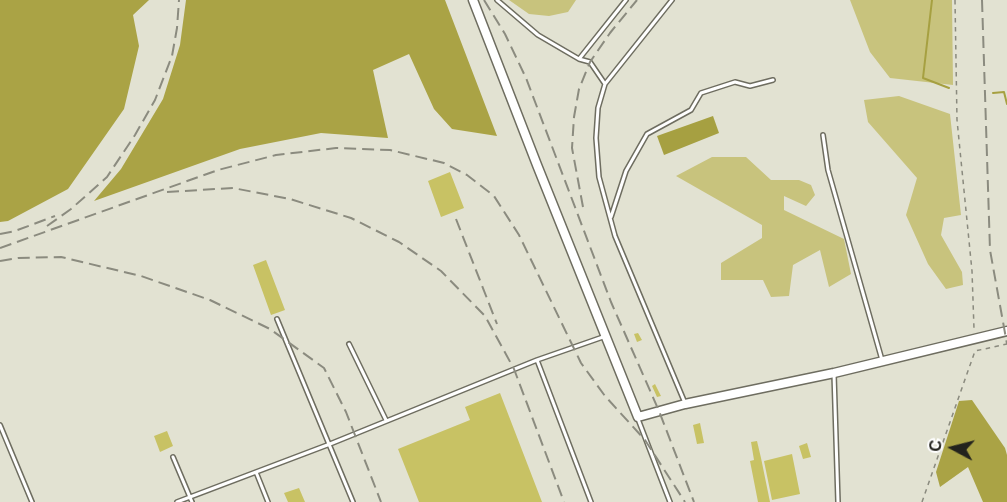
<!DOCTYPE html>
<html>
<head>
<meta charset="utf-8">
<style>
	body { margin:0 }
	#map { position:relative; width:1007px; height:502px; overflow:hidden; background:#e2e2d2; font-family:Barlow,sans-serif }
	canvas { display:block }
	.north { position:absolute; left:923px; top:418px; width:60px; height:60px; -webkit-text-stroke:4px #fff; paint-order:stroke; rotate:277deg; font-size:16px; font-weight:700; line-height:24px; text-align:center; color:#23231d }
	.north::after { content:''; display:block; margin:auto; width:21px; height:27px; background:#23231d; clip-path:polygon(50% 0,100% 100%,50% 72%,0 100%) }
</style>
</head>
<body>
<div id="map">
<canvas width="1007" height="502"></canvas>
<div class="north">С</div>
</div>
<script>
const ctx = document.querySelector('canvas').getContext('2d');
ctx.lineJoin = 'round';
function paint(path, color) { ctx.fillStyle = color; ctx.fill(path, 'evenodd'); }
const toPath = rows => new Path2D(rows.map(r => 'M' + r).join(''));
function trace(path, color, width, dash) { ctx.strokeStyle = color; ctx.lineWidth = width; ctx.lineCap = dash ? 'butt' : 'round'; ctx.setLineDash(dash || []); ctx.stroke(path); }
const green = toPath([
	[509,0,576,0,568,12,549,16,529,14],
	[850,0,952,0,953,85,890,78,870,52],
	[899,96,950,114,961,215,944,218,941,235,962,272,963,285,946,289,928,264,906,215,917,178,868,122,864,100],
	[712,157,746,157,771,180,799,180,811,185,815,195,806,206,784,196,784,210,844,239,851,274,829,287,820,250,793,265,789,296,771,297,763,280,721,280,721,263,762,238,762,225,676,176]
]);
const forest = toPath([
	[0,0,149,0,133,15,139,46,124,109,68,189,8,221,0,222],
	[186,0,445,0,497,136,452,129,434,109,409,54,373,70,388,138,321,133,240,149,94,201,121,169,163,99,180,45],
	[972,400,1005,448,1007,455,1007,502,983,502,968,467,940,487,936,472,959,401]
]);
const water = toPath([
	[713,116,719,133,664,155,657,136]
]);
const stream = toPath([
	[932,0,923,78,949,88],
	[993,93,1004,92,1007,104]
]);
const building = toPath([
	[450,172,464,208,441,217,428,181],
	[266,260,285,310,271,315,253,265],
	[638,333,642,340,637,342,634,334],
	[655,384,661,396,657,397,652,386],
	[500,393,542,502,419,502,398,449,470,420,465,407],
	[700,423,704,443,697,444,693,425],
	[167,431,173,446,160,452,154,436],
	[757,441,761,458,770,502,758,502,750,461,754,460,751,442],
	[807,443,811,457,803,459,799,446],
	[792,454,800,494,772,500,764,461],
	[299,488,305,502,288,502,284,493]
]);
const path = toPath([
	[955,0,957,120,972,271,974,329],
	[922,502,975,351,1007,344]
]);
const service = toPath([
	[497,0,538,35,579,59,590,62,605,84],
	[672,0,605,84,598,108,596,138,599,177,615,236,685,403],
	[579,59,626,0],
	[823,135,828,170,882,360],
	[611,217,626,171,647,134,691,110,701,93,735,82,750,86,773,80],
	[277,319,353,502],
	[349,344,386,420],
	[537,360,603,337],
	[834,374,838,502],
	[638,419,670,502],
	[0,425,32,502],
	[173,457,192,502],
	[256,472,268,502],
	[177,502,330,444,537,360,591,502]
]);
const tertiary = toPath([
	[473,0,537,165,638,417,685,404,834,373,1007,331]
]);
const rail = toPath([
	[484,0,505,34,526,78,611,302,659,411,694,502],
	[982,0,990,250,1007,344],
	[167,192,233,188,290,199,351,218,399,242,441,271,485,316,514,369,564,502],
	[583,207,572,148,574,117,579,89,590,62,610,33,637,0],
	[456,219,497,324],
	[47,226,71,209,107,177,135,135,155,100,172,56,177,28,179,0],
	[0,234,15,231,55,216],
	[0,248,218,170,276,155,336,148,390,150,444,163,467,175,494,196,519,235,581,363,605,396,645,440,685,502],
	[0,261,18,258,61,257,141,276,210,300,270,329,324,368,346,412,381,502]
]);
paint(green, '#c8c37d');
paint(forest, '#aaa345');
paint(water, '#a6a041');
trace(stream, '#a6a041', 2);
paint(building, '#c8c264');
trace(service, '#6e6d60', 6);
trace(tertiary, '#6e6d60', 11);
trace(path, '#8a8a7e', 1.5, [4.5, 4.5]);
trace(service, '#fff', 3);
trace(tertiary, '#fff', 8);
trace(rail, '#8b8b7f', 2, [12, 6]);
</script>
</body>
</html>
